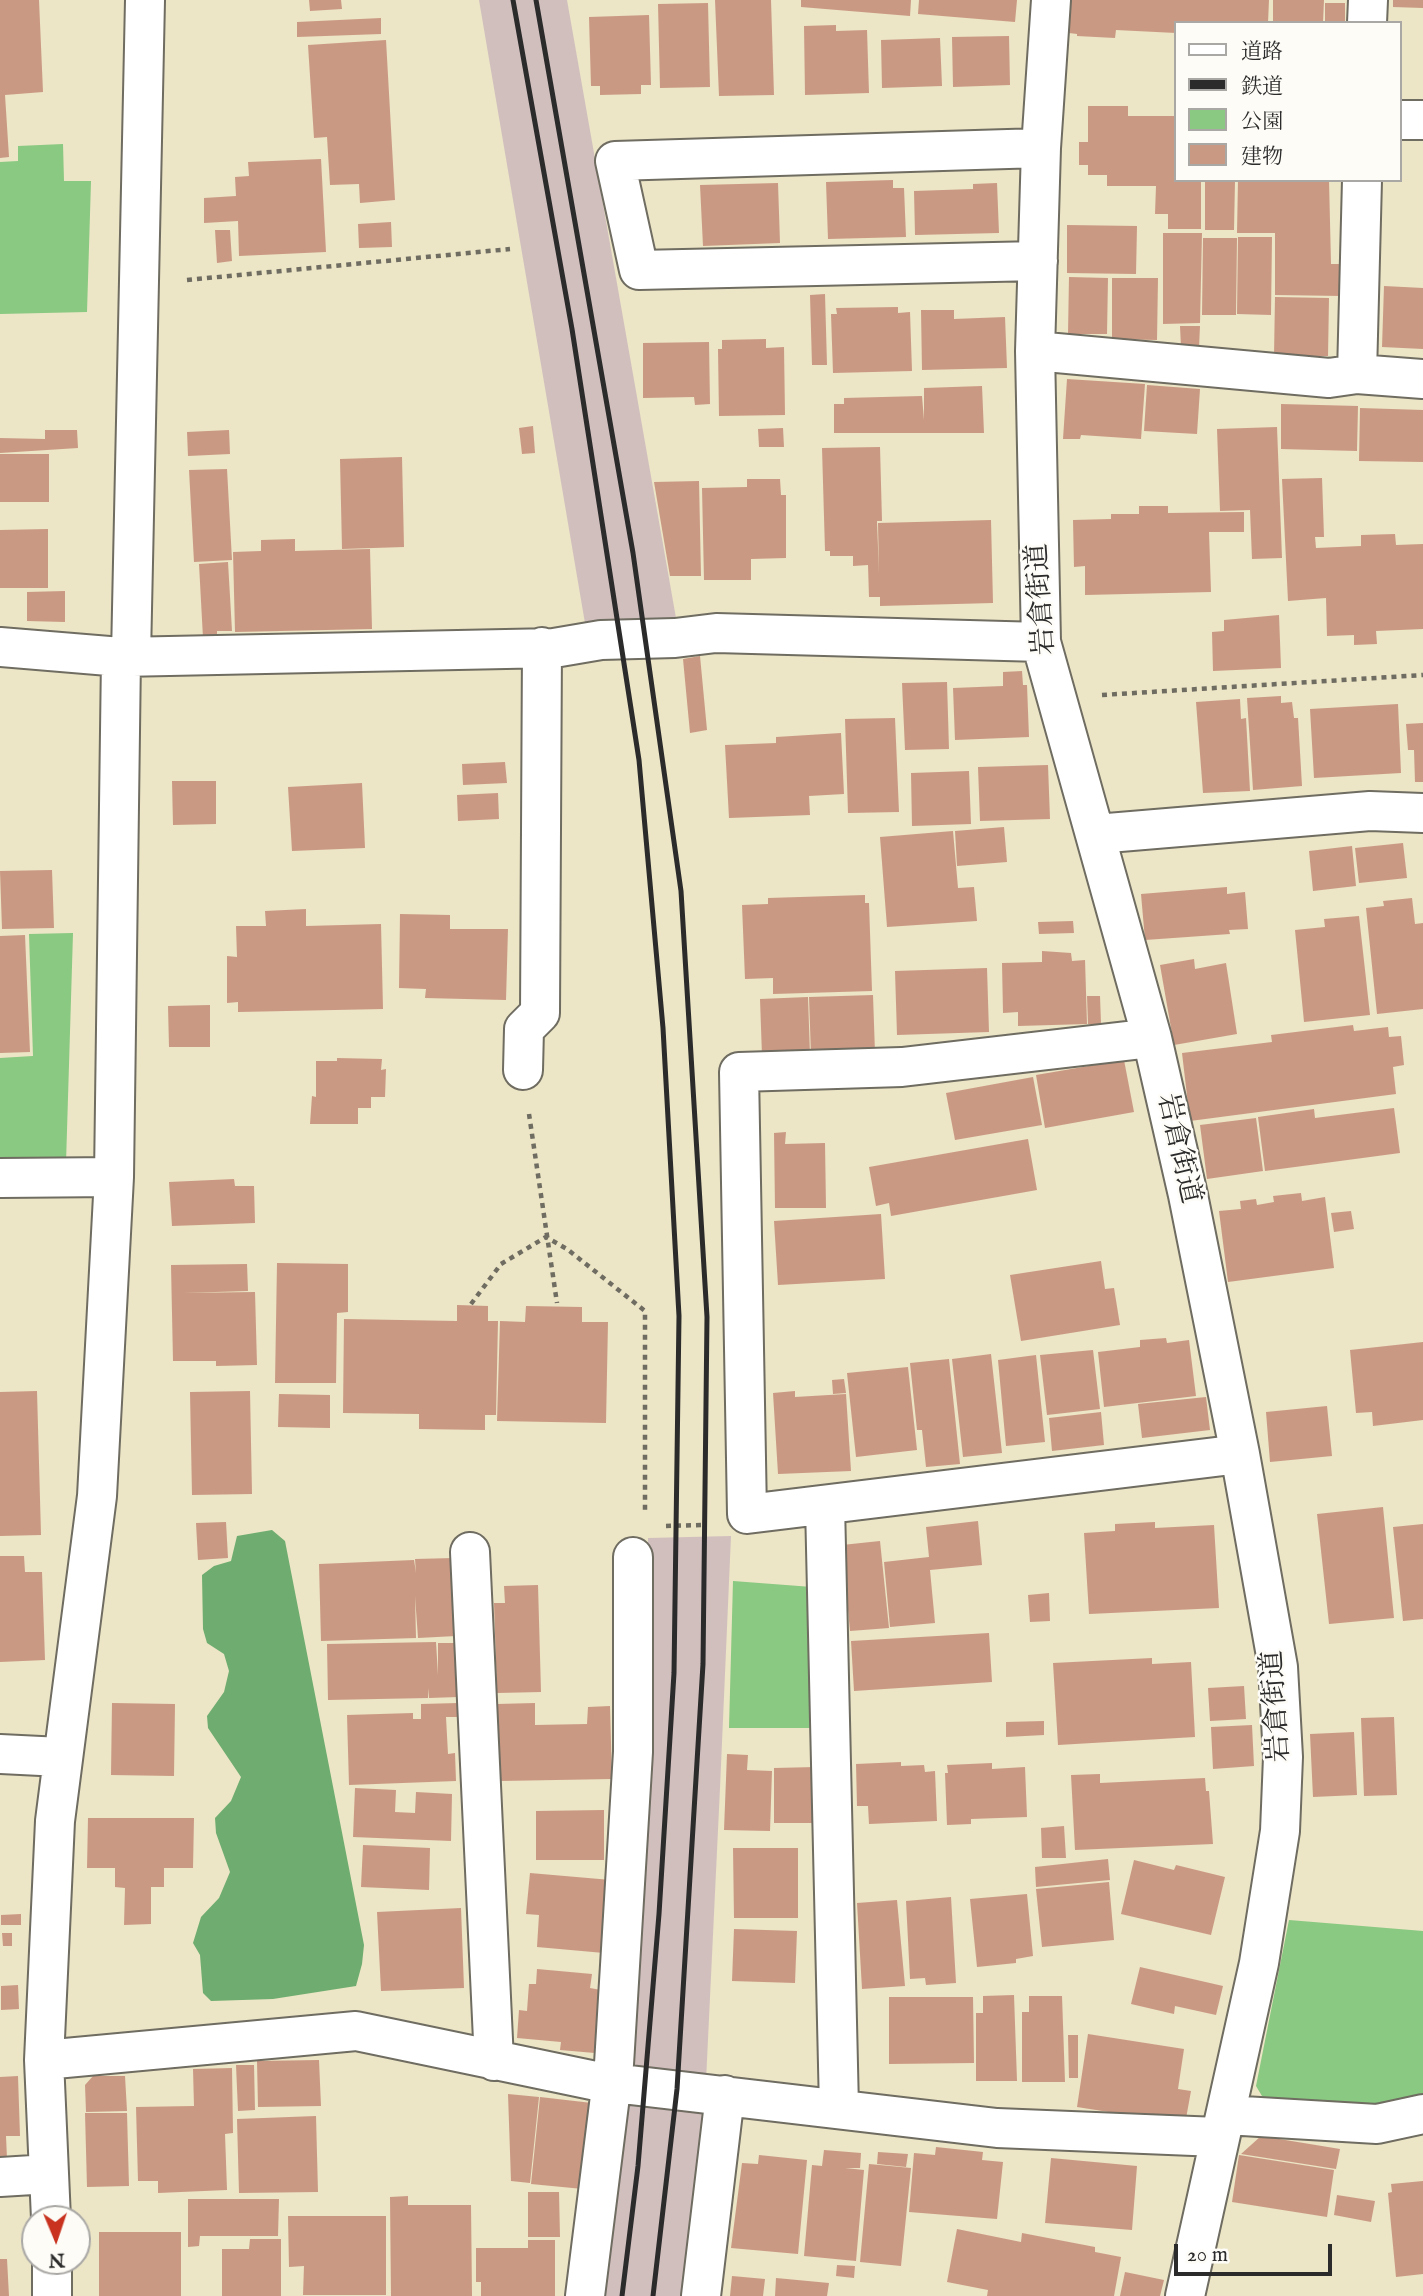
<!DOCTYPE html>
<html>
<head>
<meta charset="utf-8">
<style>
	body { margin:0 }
	#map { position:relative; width:1423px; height:2296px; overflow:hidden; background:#ece5c6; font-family:"IM FELL English","Noto Serif JP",serif }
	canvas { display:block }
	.legend { position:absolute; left:1174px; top:21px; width:228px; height:161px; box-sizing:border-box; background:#fdfcf7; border:2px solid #a9a8a5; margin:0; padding:9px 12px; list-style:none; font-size:21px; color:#2b2b2b }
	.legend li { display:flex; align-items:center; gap:14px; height:35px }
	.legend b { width:35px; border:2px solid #a9a8a5 }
	.north { position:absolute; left:21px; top:2205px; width:70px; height:70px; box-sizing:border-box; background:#fdfcf7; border:2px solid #a9a8a5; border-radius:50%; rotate:178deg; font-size:19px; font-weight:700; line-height:28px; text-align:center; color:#2b2b2b }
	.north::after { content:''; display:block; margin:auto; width:24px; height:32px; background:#c8321e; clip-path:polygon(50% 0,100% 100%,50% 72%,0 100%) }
	.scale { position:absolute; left:1174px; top:2244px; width:158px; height:32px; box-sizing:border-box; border:4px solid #2b2b2b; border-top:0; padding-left:9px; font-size:21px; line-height:24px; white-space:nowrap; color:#2b2b2b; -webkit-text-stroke:5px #fdfcf7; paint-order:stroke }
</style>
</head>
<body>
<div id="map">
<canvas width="1423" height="2296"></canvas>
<ul class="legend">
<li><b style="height:9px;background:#fff"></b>道路</li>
<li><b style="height:9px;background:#2b2b2b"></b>鉄道</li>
<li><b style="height:19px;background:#89c981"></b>公園</li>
<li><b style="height:19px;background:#ca9983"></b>建物</li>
</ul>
<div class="north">N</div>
<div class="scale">20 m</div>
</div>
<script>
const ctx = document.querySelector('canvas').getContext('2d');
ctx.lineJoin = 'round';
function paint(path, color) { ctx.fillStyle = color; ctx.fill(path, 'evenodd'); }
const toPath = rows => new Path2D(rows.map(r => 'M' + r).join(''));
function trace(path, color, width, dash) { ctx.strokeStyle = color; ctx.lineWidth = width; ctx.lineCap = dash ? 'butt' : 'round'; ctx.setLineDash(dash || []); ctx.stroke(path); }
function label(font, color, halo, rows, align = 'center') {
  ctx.font = font + ' "IM FELL English","Noto Serif JP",serif'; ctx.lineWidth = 5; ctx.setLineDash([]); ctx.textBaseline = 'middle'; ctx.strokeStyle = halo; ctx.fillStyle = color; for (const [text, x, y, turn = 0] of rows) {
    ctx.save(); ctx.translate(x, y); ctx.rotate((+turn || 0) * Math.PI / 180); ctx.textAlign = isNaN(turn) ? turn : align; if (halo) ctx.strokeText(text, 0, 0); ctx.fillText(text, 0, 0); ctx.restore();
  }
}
const industrial = toPath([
	[479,0,567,0,676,618,586,629],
	[731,1536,720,1788,706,2081,624,2070,647,1746,648,1538],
	[619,2095,706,2108,685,2296,596,2296]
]);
const green = toPath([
	[63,144,64,181,91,181,87,312,0,314,0,162,18,161,18,146],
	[73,933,66,1163,0,1164,0,1058,33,1056,29,934],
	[733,1581,812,1587,816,1728,729,1728],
	[1289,1920,1423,1931,1423,2096,1374,2108,1265,2101,1256,2086]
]);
const forest = toPath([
	[272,1530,285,1541,364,1945,362,1964,356,1986,273,1999,211,2001,203,1993,200,1955,193,1943,201,1917,219,1898,230,1872,216,1833,215,1818,231,1801,241,1777,208,1728,207,1716,224,1692,229,1671,224,1654,207,1643,203,1629,202,1575,214,1566,231,1561,237,1536]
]);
const building = toPath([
	[0,0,39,0,43,92,5,95,9,157,0,158],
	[309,0,341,0,342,9,310,11],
	[715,0,771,0,774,95,719,96],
	[801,0,911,0,910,16,801,7],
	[919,0,1017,0,1015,22,918,14],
	[1071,0,1269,0,1268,23,1176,23,1176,33,1116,30,1115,38,1077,36,1077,34,1069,33],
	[1273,0,1324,0,1323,23,1273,23],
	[1393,0,1423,0,1423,8,1393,7],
	[708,3,710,87,660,88,658,4],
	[1325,3,1345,3,1345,23,1325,23],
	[649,15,651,85,641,85,641,94,600,95,600,86,591,86,589,17],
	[381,18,381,34,297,37,297,22],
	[836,25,836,31,867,30,869,93,805,95,804,26],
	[1009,36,1010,85,953,87,952,37],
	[940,38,942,86,882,88,881,40],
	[386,40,395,200,360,203,359,184,330,185,327,137,314,138,308,45],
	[1088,106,1128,106,1128,116,1176,116,1176,180,1201,180,1201,229,1168,229,1168,214,1155,214,1156,186,1107,186,1107,175,1088,175,1088,165,1079,165,1079,142,1088,142],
	[321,159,326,252,239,256,238,221,204,223,204,198,236,196,235,177,249,176,248,162],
	[893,180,893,188,904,188,906,237,828,239,826,182],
	[1238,180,1329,180,1331,264,1342,264,1342,296,1275,295,1275,233,1237,233],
	[1205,181,1235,181,1234,230,1205,230],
	[778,183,780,243,703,246,700,185],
	[997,183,999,233,915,235,914,191,973,189,973,184],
	[391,222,392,247,359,248,358,224],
	[1067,225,1137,226,1136,274,1067,273],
	[215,230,230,230,232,261,217,263],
	[1163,233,1202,233,1200,323,1163,324],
	[1238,237,1272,237,1271,315,1237,314],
	[1203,238,1237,238,1236,315,1202,315],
	[1069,277,1108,278,1107,334,1068,334],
	[1112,278,1158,278,1157,340,1112,339],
	[1384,286,1423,288,1423,349,1382,347],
	[825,294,827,365,812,365,810,295],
	[1275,297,1329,298,1328,356,1274,356],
	[898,307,898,313,910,312,912,371,833,373,831,314,837,314,836,308],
	[921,310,954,310,954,319,1005,317,1007,368,922,370],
	[1180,326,1200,326,1199,348,1181,347],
	[766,339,766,348,784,347,785,415,719,416,718,349,722,349,722,340],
	[709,342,710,404,695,405,694,397,643,398,643,343],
	[1067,379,1145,384,1141,439,1081,435,1080,439,1063,439],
	[1147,385,1200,389,1197,434,1144,431],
	[982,386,984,433,834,433,834,404,844,404,844,398,922,396,924,420,924,388],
	[1281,404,1358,406,1357,451,1281,449],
	[1360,408,1423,410,1423,462,1359,461],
	[533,426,535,453,522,454,519,428],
	[1277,427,1282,558,1252,559,1250,510,1220,511,1217,429],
	[783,428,784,447,759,447,758,429],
	[45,430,77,430,78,448,0,453,0,438,45,439],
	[229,430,230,454,188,456,187,432],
	[880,447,882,521,877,521,879,574,878,523,991,520,993,603,880,606,880,597,869,597,868,565,853,566,853,556,830,556,830,551,825,551,822,448],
	[0,454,49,454,49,502,0,502],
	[402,457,404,547,342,549,340,459],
	[227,469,232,560,194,562,189,470],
	[1322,478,1324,537,1315,537,1316,548,1361,546,1361,535,1395,534,1396,545,1423,544,1423,629,1376,631,1377,644,1354,645,1354,635,1327,636,1326,598,1288,601,1282,479],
	[747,479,780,479,781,495,786,495,786,558,751,559,751,580,704,580,702,488,747,487],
	[699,481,701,576,670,576,654,482],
	[1139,506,1168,506,1168,513,1244,512,1244,532,1209,532,1211,592,1085,595,1085,566,1074,567,1073,520,1111,519,1111,514,1139,514],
	[48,529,48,588,0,588,0,530],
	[295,539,295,551,370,549,372,629,235,632,233,552,261,551,261,540],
	[228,562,232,631,217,631,217,638,203,638,199,564],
	[65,591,65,622,27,621,27,592],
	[1279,615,1281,668,1213,671,1212,632,1224,631,1224,620],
	[700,656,707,730,690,733,683,659],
	[1022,671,1023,685,1027,685,1029,737,955,740,953,688,1003,686,1003,672],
	[947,682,949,749,905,750,902,683],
	[1281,696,1281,703,1292,702,1294,718,1298,718,1302,786,1253,790,1247,698],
	[1240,699,1241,719,1246,718,1250,791,1203,793,1196,702],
	[1398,704,1401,773,1314,778,1310,709],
	[895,718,899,812,848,813,845,719],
	[1423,723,1423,782,1415,782,1414,750,1408,750,1406,724],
	[841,733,844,794,809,796,810,815,729,818,725,745,776,743,776,737],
	[505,762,507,783,463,785,462,764],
	[1048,765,1050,819,980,821,978,767],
	[969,771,971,824,912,826,911,773],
	[172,781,216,781,216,824,173,825],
	[362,783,365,848,292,851,288,787],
	[498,793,499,819,458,821,457,795],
	[1004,827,1007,862,957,866,955,831],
	[953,831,958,888,974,887,977,921,887,927,880,837],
	[1403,843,1407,878,1359,883,1355,848],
	[1352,846,1356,886,1313,891,1309,851],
	[52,870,54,928,2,929,0,871],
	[1227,887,1227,894,1245,892,1248,929,1229,930,1230,934,1145,940,1141,894],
	[865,895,865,903,869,903,872,991,773,994,773,978,745,979,742,905,768,904,768,898],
	[1412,898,1415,924,1423,923,1423,1009,1377,1014,1366,908,1384,906,1383,901],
	[306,909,306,926,381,924,383,1009,238,1012,238,1002,227,1003,227,956,237,957,236,926,266,926,265,911],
	[400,914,450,915,450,929,508,929,506,1000,425,998,426,989,399,988],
	[1359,916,1370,1015,1304,1022,1295,930,1325,927,1324,919],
	[1073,921,1074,933,1039,934,1038,922],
	[25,935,30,1052,0,1053,0,936],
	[1042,951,1071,953,1072,961,1085,960,1087,1024,1018,1026,1018,1012,1003,1013,1002,963,1042,962],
	[1194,959,1195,969,1226,963,1237,1034,1174,1045,1160,965],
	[987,968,989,1032,897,1035,895,971],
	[873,995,875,1053,811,1055,809,997],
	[1087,996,1100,996,1101,1024,1088,1024],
	[808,997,810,1055,762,1056,760,999],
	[210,1005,210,1047,169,1047,168,1006],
	[1353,1025,1354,1031,1388,1027,1389,1037,1401,1036,1404,1065,1393,1067,1396,1094,1190,1121,1182,1053,1272,1042,1271,1035],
	[337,1058,382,1059,381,1070,386,1069,385,1097,371,1097,371,1108,358,1108,358,1124,310,1124,312,1096,316,1097,316,1061,337,1061],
	[1124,1060,1134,1112,1045,1128,1036,1075],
	[1033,1077,1042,1125,955,1140,946,1093],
	[1394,1108,1400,1153,1265,1171,1258,1117,1314,1109,1315,1118],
	[1256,1118,1263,1171,1207,1179,1200,1125],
	[786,1132,785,1144,825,1143,826,1208,775,1208,774,1133],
	[1028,1139,1037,1190,891,1216,889,1203,876,1206,869,1167],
	[234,1179,235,1186,254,1186,255,1223,172,1226,169,1182],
	[1301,1193,1302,1201,1325,1197,1334,1268,1228,1282,1219,1211,1241,1209,1240,1201,1256,1199,1257,1205,1274,1202,1273,1196],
	[1351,1211,1354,1229,1334,1232,1331,1213],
	[881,1214,885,1279,778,1285,774,1221],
	[1101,1261,1105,1289,1114,1288,1120,1325,1021,1341,1010,1275],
	[277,1263,348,1264,348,1312,337,1313,336,1383,275,1383],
	[247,1264,248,1291,183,1293,255,1292,257,1365,216,1366,216,1361,173,1361,171,1265],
	[457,1305,488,1306,488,1321,498,1321,496,1415,485,1415,485,1430,419,1429,419,1414,343,1413,344,1319,457,1321],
	[526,1306,582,1307,582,1322,608,1322,606,1423,497,1421,500,1321,525,1322],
	[1166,1338,1167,1343,1189,1340,1196,1396,1104,1407,1098,1352,1140,1347,1140,1340],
	[1423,1342,1423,1420,1373,1426,1372,1412,1356,1413,1350,1350],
	[1093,1350,1100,1409,1047,1415,1040,1355],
	[991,1354,1002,1453,963,1457,952,1359],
	[1036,1355,1045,1442,1006,1446,998,1360],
	[949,1359,960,1464,926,1467,922,1430,917,1430,910,1363],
	[908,1367,917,1450,856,1457,847,1373],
	[844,1379,846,1393,833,1394,832,1380],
	[37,1391,41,1535,0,1536,0,1392],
	[250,1391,252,1494,192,1495,190,1392],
	[795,1391,795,1397,846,1394,851,1471,778,1474,773,1393],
	[279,1394,330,1395,330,1428,278,1427],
	[1206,1397,1210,1430,1142,1438,1138,1404],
	[1327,1406,1332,1456,1270,1462,1266,1412],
	[1101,1412,1104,1445,1052,1451,1049,1418],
	[1383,1507,1394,1618,1329,1624,1317,1514],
	[978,1521,982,1565,930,1570,935,1623,890,1627,884,1562,929,1557,926,1527],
	[226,1522,228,1558,198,1560,196,1523],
	[1155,1522,1155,1528,1214,1525,1219,1608,1089,1614,1084,1533,1115,1531,1115,1524],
	[1423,1524,1423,1619,1403,1621,1393,1527],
	[880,1541,889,1628,850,1631,842,1545],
	[0,1556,24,1556,25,1572,42,1572,45,1660,0,1662],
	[454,1558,456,1636,418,1638,415,1596,416,1638,321,1641,319,1564,414,1560,416,1573,415,1559],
	[538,1585,541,1692,497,1693,494,1603,505,1603,504,1586],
	[1049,1593,1050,1621,1030,1622,1028,1595],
	[989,1633,992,1682,854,1691,851,1641],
	[436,1642,438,1675,438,1643,457,1643,458,1697,429,1698,429,1688,428,1698,328,1700,327,1644],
	[1152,1658,1152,1664,1191,1662,1195,1737,1058,1745,1053,1663],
	[1244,1686,1246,1719,1210,1721,1208,1688],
	[112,1703,175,1704,174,1776,111,1775],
	[458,1703,458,1717,446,1717,448,1754,455,1753,456,1781,349,1785,347,1715,413,1713,413,1719,421,1719,421,1704],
	[535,1703,535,1725,587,1724,588,1707,610,1706,612,1779,500,1781,497,1704],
	[1394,1717,1397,1795,1364,1796,1361,1718],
	[1044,1721,1044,1735,1006,1737,1006,1722],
	[1252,1725,1254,1766,1213,1769,1211,1727],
	[1354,1732,1357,1795,1313,1797,1310,1734],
	[727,1754,748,1755,747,1770,772,1771,770,1831,724,1830],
	[901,1762,901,1766,924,1765,925,1772,935,1771,937,1821,869,1824,868,1806,857,1806,856,1764],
	[992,1763,992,1769,1025,1767,1027,1817,971,1819,971,1824,947,1825,945,1773,948,1773,947,1765],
	[816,1767,816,1823,774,1823,774,1768],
	[1100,1774,1100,1783,1205,1778,1206,1791,1209,1791,1213,1844,1075,1850,1071,1775],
	[355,1788,396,1790,395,1812,415,1813,416,1792,452,1794,451,1841,353,1837],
	[604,1810,604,1860,536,1860,536,1811],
	[88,1818,194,1818,193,1868,164,1868,164,1887,151,1887,151,1924,124,1925,125,1888,115,1887,115,1868,87,1868],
	[1064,1826,1066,1858,1042,1858,1041,1828],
	[363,1845,430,1848,429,1890,361,1887],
	[733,1848,798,1848,798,1918,734,1918],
	[1108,1859,1110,1880,1036,1887,1035,1867],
	[1134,1860,1174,1870,1176,1865,1225,1877,1211,1935,1121,1914],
	[530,1873,611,1880,604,1953,537,1947,539,1915,526,1914],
	[1109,1882,1114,1940,1042,1947,1036,1889],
	[1027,1894,1033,1956,1016,1959,1016,1963,977,1967,970,1899],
	[951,1897,956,1983,926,1985,925,1978,910,1979,906,1901],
	[897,1900,905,1986,862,1989,857,1903],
	[461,1908,464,1988,381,1991,377,1912],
	[21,1914,21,1925,1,1925,1,1915],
	[734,1929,797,1931,795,1983,732,1981],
	[2,1933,12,1933,12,1946,3,1946],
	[1140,1967,1223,1986,1216,2015,1175,2006,1174,2014,1131,2004],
	[537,1969,592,1974,590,1988,601,1990,595,2053,560,2050,561,2042,517,2038,519,2010,527,2011,529,1984,536,1984],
	[18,1985,19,2009,1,2010,1,1986],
	[1014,1995,1017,2081,976,2081,976,2013,983,2013,983,1996],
	[1029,1996,1062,1996,1065,2082,1022,2082,1022,2012,1029,2012],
	[889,1997,973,1997,974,2063,889,2064],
	[1088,2034,1184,2049,1178,2089,1191,2091,1185,2124,1077,2107],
	[1068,2035,1078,2035,1078,2078,1069,2078],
	[319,2060,321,2106,258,2107,257,2061],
	[236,2065,254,2065,255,2110,238,2111],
	[232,2068,233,2133,225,2134,227,2190,158,2193,158,2181,138,2181,136,2107,194,2106,193,2069],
	[18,2076,20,2136,6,2136,7,2159,0,2159,0,2077],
	[93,2076,125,2076,127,2111,86,2112,85,2085],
	[508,2094,539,2097,530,2183,511,2181],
	[540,2097,592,2103,583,2189,531,2184],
	[85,2113,127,2113,129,2186,87,2187],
	[316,2116,318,2192,239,2193,237,2119],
	[1261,2136,1340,2149,1336,2169,1241,2154],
	[936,2147,983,2152,982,2160,1003,2162,997,2219,909,2212,914,2153,935,2155],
	[824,2150,861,2153,860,2168,845,2168,864,2170,856,2261,804,2256,812,2165,822,2166],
	[878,2152,908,2154,906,2167,877,2164],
	[759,2155,807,2160,798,2254,731,2248,742,2163,758,2164],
	[1239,2155,1334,2170,1327,2217,1232,2202],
	[1051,2158,1137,2166,1132,2230,1045,2223],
	[869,2164,911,2168,901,2266,860,2262],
	[1423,2181,1423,2274,1396,2277,1388,2193,1392,2192,1391,2184],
	[528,2192,559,2192,560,2237,528,2237],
	[1337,2195,1375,2201,1371,2222,1334,2215],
	[408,2196,408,2205,471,2205,472,2296,391,2296,390,2197],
	[188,2199,279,2199,278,2236,200,2236,199,2246,188,2247],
	[288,2216,386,2216,386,2295,303,2295,304,2266,289,2267],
	[957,2229,1021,2242,1022,2233,1095,2247,1095,2252,1121,2257,1114,2296,987,2296,988,2290,947,2282],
	[99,2232,181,2232,181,2296,99,2296],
	[250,2239,281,2239,281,2296,222,2296,222,2249,249,2249],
	[528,2240,555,2240,555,2296,481,2296,481,2282,476,2282,476,2248,528,2248],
	[0,2259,7,2259,9,2296,0,2296],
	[837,2265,855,2266,854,2278,836,2276],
	[1125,2272,1164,2280,1160,2296,1120,2296],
	[732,2276,765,2279,763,2296,730,2296],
	[776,2278,829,2283,827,2296,775,2296]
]);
const path = toPath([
	[187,280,510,249],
	[1102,695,1423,675],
	[529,1114,557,1303],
	[471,1304,501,1264,546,1237,567,1249,645,1311,645,1514],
	[666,1526,703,1525]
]);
const minor = toPath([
	[1051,0,1041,148,1035,351,1041,642,1152,1038,1188,1195,1240,1454,1278,1667,1283,1757,1280,1831,1259,1963,1185,2296],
	[1367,23,1368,0],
	[1400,120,1423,120],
	[1038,261,639,270,615,161,1041,148],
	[1035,351,1329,378,1357,374,1423,379],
	[1357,374,1362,180],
	[0,647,121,657,554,648,601,640,675,638,716,633,1041,642],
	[131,656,145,0],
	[1096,834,1370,811,1423,813],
	[1152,1038,902,1067,739,1072,747,1514,1240,1454],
	[523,1070,524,1029,540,1013,542,647],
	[0,1178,114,1177],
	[825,1505,839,2108],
	[470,1552,494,2061],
	[0,1754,61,1757],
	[44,2060,356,2031,596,2081,997,2128,1218,2137],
	[1226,2115,1377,2124,1423,2114],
	[0,2177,49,2174],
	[51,2219,44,2060,55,1821,97,1496,114,1177,121,657],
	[52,2261,52,2296],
	[585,2296,614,2064,633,1752,633,1557],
	[701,2296,725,2095]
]);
const rail = toPath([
	[513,0,572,329,639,760,663,1028,679,1316,674,1673,659,1914,638,2166,622,2296],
	[536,0,633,553,681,891,707,1317,703,1664,677,2089,653,2296]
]);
const streetNames = [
	["岩倉街道",1043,599,-94],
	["岩倉街道",1177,1149,77],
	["岩倉街道",1278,1706,-94]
];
paint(industrial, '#d1bfbe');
paint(green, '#89c981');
paint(forest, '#6ead6f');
paint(building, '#ca9983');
trace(minor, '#6f6c61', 42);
trace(path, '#6f6c61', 4.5, [5, 5]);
trace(minor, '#fff', 38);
trace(rail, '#2b2b2b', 5);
label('28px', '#2b2b2b', '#fdfcf7', streetNames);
</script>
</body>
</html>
